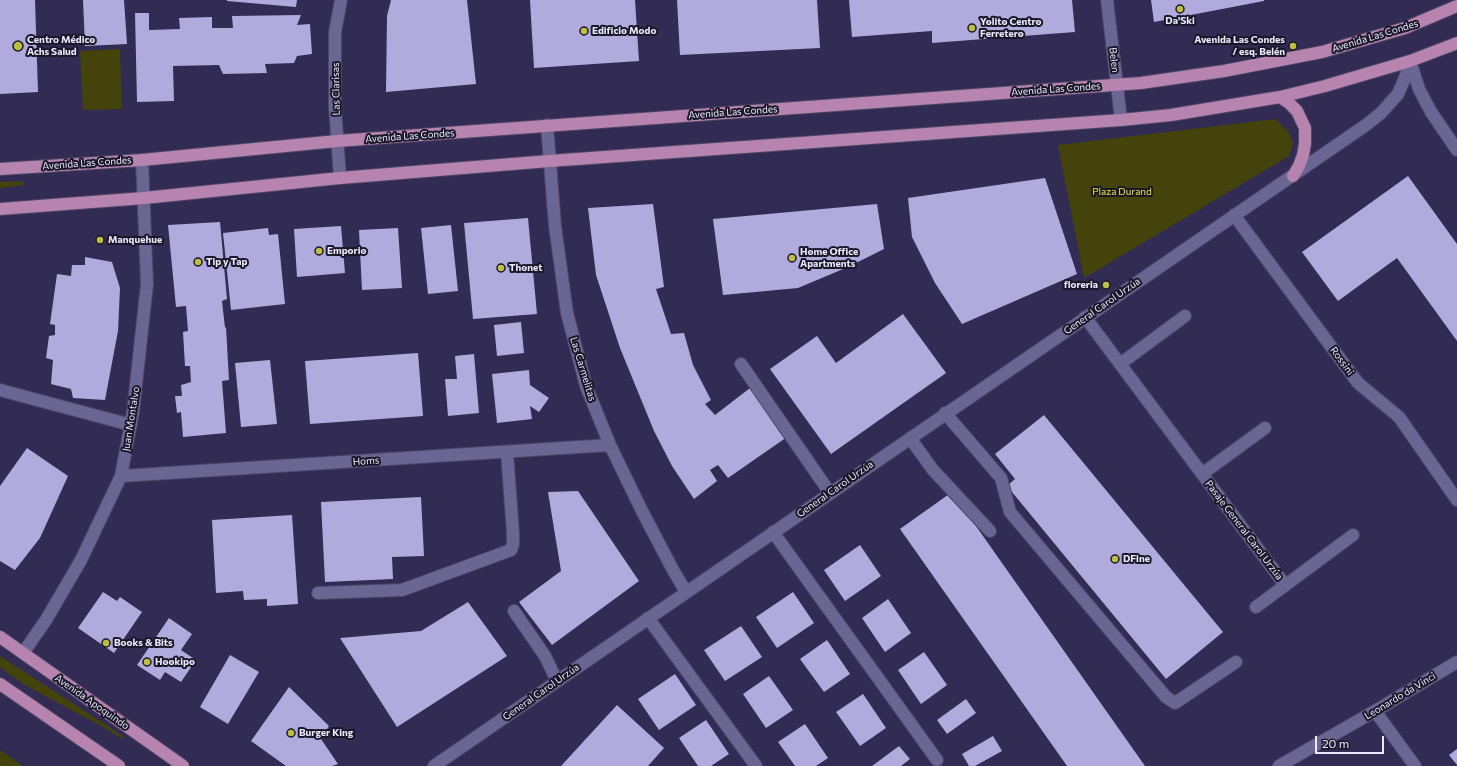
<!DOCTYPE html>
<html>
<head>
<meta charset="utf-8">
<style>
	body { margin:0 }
	#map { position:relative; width:1457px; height:766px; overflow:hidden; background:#322b53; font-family:Commissioner,sans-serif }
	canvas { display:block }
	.scale { position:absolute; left:1315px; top:736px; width:69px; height:18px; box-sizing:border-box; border:2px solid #eae9fd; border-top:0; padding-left:5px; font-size:12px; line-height:14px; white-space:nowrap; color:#eae9fd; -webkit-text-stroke:3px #1a1729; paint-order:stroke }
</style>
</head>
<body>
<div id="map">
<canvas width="1457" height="766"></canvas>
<div class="scale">20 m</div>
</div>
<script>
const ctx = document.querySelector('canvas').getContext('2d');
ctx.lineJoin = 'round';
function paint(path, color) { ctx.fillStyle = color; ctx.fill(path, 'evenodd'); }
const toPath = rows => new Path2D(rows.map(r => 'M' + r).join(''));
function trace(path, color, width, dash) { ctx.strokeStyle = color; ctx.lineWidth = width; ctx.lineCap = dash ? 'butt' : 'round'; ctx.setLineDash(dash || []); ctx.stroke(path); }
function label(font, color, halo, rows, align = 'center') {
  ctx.font = font + ' Commissioner,sans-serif'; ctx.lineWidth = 4; ctx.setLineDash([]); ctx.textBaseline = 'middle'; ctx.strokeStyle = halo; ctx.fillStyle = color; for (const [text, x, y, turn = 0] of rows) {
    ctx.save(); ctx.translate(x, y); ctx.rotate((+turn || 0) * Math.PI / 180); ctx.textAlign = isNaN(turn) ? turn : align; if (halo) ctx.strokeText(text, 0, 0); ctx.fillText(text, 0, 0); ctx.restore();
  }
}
const green = toPath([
	[120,49,122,109,83,110,80,51],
	[1275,119,1288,131,1293,143,1289,156,1084,278,1058,145],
	[23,181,24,185,0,188,0,182],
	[0,656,123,736,122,739,105,728,23,684,0,667],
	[0,750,23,766,0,766]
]);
const building = toPath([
	[0,0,35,0,38,92,0,94],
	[83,0,124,0,127,44,85,46],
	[227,0,297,0,296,7,227,1],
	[391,0,467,0,476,84,386,92,387,16],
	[530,0,635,0,639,61,534,68],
	[677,0,817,0,820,48,680,55],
	[849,0,1072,0,1075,32,932,43,932,31,852,37],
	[1151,0,1264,0,1264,1,1154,22],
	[135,13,149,13,149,30,180,29,179,18,212,17,212,28,233,28,232,16,301,15,297,25,310,24,312,54,297,56,294,63,265,64,267,73,223,74,219,65,173,66,174,101,137,102],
	[1408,176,1457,244,1457,341,1397,258,1338,301,1302,252],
	[1045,178,1077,274,962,324,935,283,912,237,908,198],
	[653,204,664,287,656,289,671,334,684,333,693,365,711,400,705,404,715,415,750,388,787,437,728,478,718,465,710,470,717,481,694,499,672,466,654,431,620,348,596,275,588,208],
	[877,204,884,249,848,267,798,288,723,295,713,219],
	[528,218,537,314,473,319,464,223],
	[220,222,227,299,222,301,225,328,226,327,229,380,222,381,226,433,183,437,181,412,177,413,175,396,182,396,181,385,191,382,190,366,185,366,183,332,188,331,186,306,176,307,168,225],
	[451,225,458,291,428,294,421,228],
	[341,226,345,273,297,277,294,229],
	[268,228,269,235,278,234,285,304,231,310,223,233],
	[398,228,402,288,362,290,359,230],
	[85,257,112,262,120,288,118,331,105,400,73,398,71,389,51,384,53,360,46,358,49,336,55,335,55,325,50,324,57,274,71,276,72,265,85,265],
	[903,314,946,373,831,454,770,369,817,336,836,363],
	[521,322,524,353,497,356,494,325],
	[418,353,423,416,310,424,305,361],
	[474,354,479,413,448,416,445,379,457,379,455,356],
	[270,360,277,424,241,427,235,363],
	[529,370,530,385,549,398,539,412,530,406,532,419,497,423,492,374],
	[1044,415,1223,632,1166,679,1007,486,1015,479,995,454],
	[27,448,68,476,40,538,15,570,0,561,0,486],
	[578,491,639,581,552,645,519,602,561,571,548,492],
	[952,492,1145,766,1067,766,900,529],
	[421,497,424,556,392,557,393,579,325,582,321,502],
	[292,515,298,604,267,606,267,599,244,600,243,591,216,593,212,520],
	[860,545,881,576,845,601,824,570],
	[103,592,117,601,120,597,142,612,114,653,78,628],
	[793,592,814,623,777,648,756,617],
	[888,599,911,633,885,652,862,618],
	[468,602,507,656,397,727,340,638,421,631],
	[169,618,192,634,181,650,196,660,181,682,165,672,160,680,137,665],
	[741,626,762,657,725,681,704,650],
	[827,640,850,674,824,692,800,659],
	[924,652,947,685,921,704,898,670],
	[230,655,259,672,228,724,200,707],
	[675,674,696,705,659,730,638,699],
	[769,676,793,710,766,728,743,694],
	[289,687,329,726,321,739,338,764,332,766,286,766,251,741],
	[863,694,886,728,860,746,836,712],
	[966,699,976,713,947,734,937,720],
	[617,705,664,748,648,766,561,766],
	[706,720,729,754,711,766,698,766,679,738],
	[805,724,828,758,816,766,795,766,778,742],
	[993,736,1002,751,975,766,969,766,962,754],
	[899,746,910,759,901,766,872,766],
	[1457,749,1457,765,1449,755]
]);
const minor = toPath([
	[1107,0,1121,120],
	[1410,61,1419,89,1431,112,1457,150],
	[547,125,555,226,567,313,586,386,610,445,642,511,673,570,686,592],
	[340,178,335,107,335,32,341,0],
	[1234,215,1358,383,1399,417,1457,500],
	[1085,317,1285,585],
	[741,364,830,493],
	[1120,364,1185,316],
	[0,390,131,425],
	[945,413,1001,478,1010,512,1166,697,1175,703,1236,662],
	[910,438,933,470,990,531],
	[1202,474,1265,428],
	[121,476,610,445],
	[773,532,937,760],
	[318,593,402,590,511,550,513,544,513,533,507,452],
	[1256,607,1353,535],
	[514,611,545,656,557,681],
	[648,618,756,766],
	[23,653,46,620,81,560,121,476,133,412,147,284,142,160],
	[1375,711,1415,766],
	[434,766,1366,125,1381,113,1398,94,1405,78,1410,61],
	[1279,766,1375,711,1457,662]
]);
const major = toPath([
	[1280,97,1289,103,1297,111,1305,128,1305,144,1303,155,1299,166,1293,176],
	[0,169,142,160,337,141,1141,83,1224,71,1322,52,1405,28,1457,6],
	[0,209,144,198,340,178,549,161,1121,120,1171,115,1280,97,1325,86,1410,61,1457,43],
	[0,637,183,766],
	[0,684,119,766]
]);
const markers = [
	[1180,9,4,"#bfbe41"],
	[972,28,4,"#bfbe41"],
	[584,31,4,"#bfbe41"],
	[18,46,5,"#bfbe41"],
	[1293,46,4,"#bfbe41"],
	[100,240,4,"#bfbe41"],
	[319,251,4,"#bfbe41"],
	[792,258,4,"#bfbe41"],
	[198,262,4,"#bfbe41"],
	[501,268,4,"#bfbe41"],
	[1106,285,4,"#bfbe41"],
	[1115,559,4,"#bfbe41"],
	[106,643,4,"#bfbe41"],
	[147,662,4,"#bfbe41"],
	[291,733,4,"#bfbe41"]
];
const poiNames = [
	["Da'Ski",1180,21,"center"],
	["Yolito Centro",980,22],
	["Ferretero",980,34],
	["Edificio Modo",592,31],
	["Centro Médico",27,40],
	["Achs Salud",27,52],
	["Avenida Las Condes",1285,40,"right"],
	["/ esq. Belén",1285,52,"right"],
	["Manquehue",108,240],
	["Emporio",327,251],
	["Home Office",800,252],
	["Apartments",800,264],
	["Tip y Tap",206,262],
	["Thonet",509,268],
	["floreria",1098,285,"right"],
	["DFine",1123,559],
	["Books & Bits",114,643],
	["Hookipo",155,662],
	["Burger King",299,733]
];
const streetNames = [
	["Avenida Las Condes",1375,36,-17],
	["Belen",1114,60,83],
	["Las Clarisas",336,89,-91],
	["Avenida Las Condes",1056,89,-4],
	["Avenida Las Condes",733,112,-4],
	["Avenida Las Condes",410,136,-4],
	["Avenida Las Condes",87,163,-4],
	["General Carol Urzúa",1102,306,-35],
	["Rossini",1342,361,54],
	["Las Carmelitas",583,369,73],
	["Juan Montalvo",131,419,-81],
	["Homs",366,461,-4],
	["General Carol Urzúa",835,489,-35],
	["Pasaje General Carol Urzúa",1244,530,53],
	["General Carol Urzúa",541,692,-35],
	["Leonardo da Vinci",1400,696,-31],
	["Avenida Apoquindo",92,702,35]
];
const parkNames = [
	["Plaza Durand",1122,192]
];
paint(green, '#44430b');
paint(building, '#b0abdc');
trace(minor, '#4c4667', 14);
trace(major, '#4c4667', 14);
trace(minor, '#6a6592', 12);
trace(major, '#b684ae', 12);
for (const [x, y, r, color] of markers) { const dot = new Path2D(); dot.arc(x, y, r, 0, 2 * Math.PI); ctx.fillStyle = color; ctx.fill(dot); trace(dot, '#1a1729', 1.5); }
label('bold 10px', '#eae9fd', '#1a1729', poiNames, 'left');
label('10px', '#eae9fd', '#1a1729', streetNames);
label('10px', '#ebe943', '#1a1729', parkNames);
</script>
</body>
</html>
